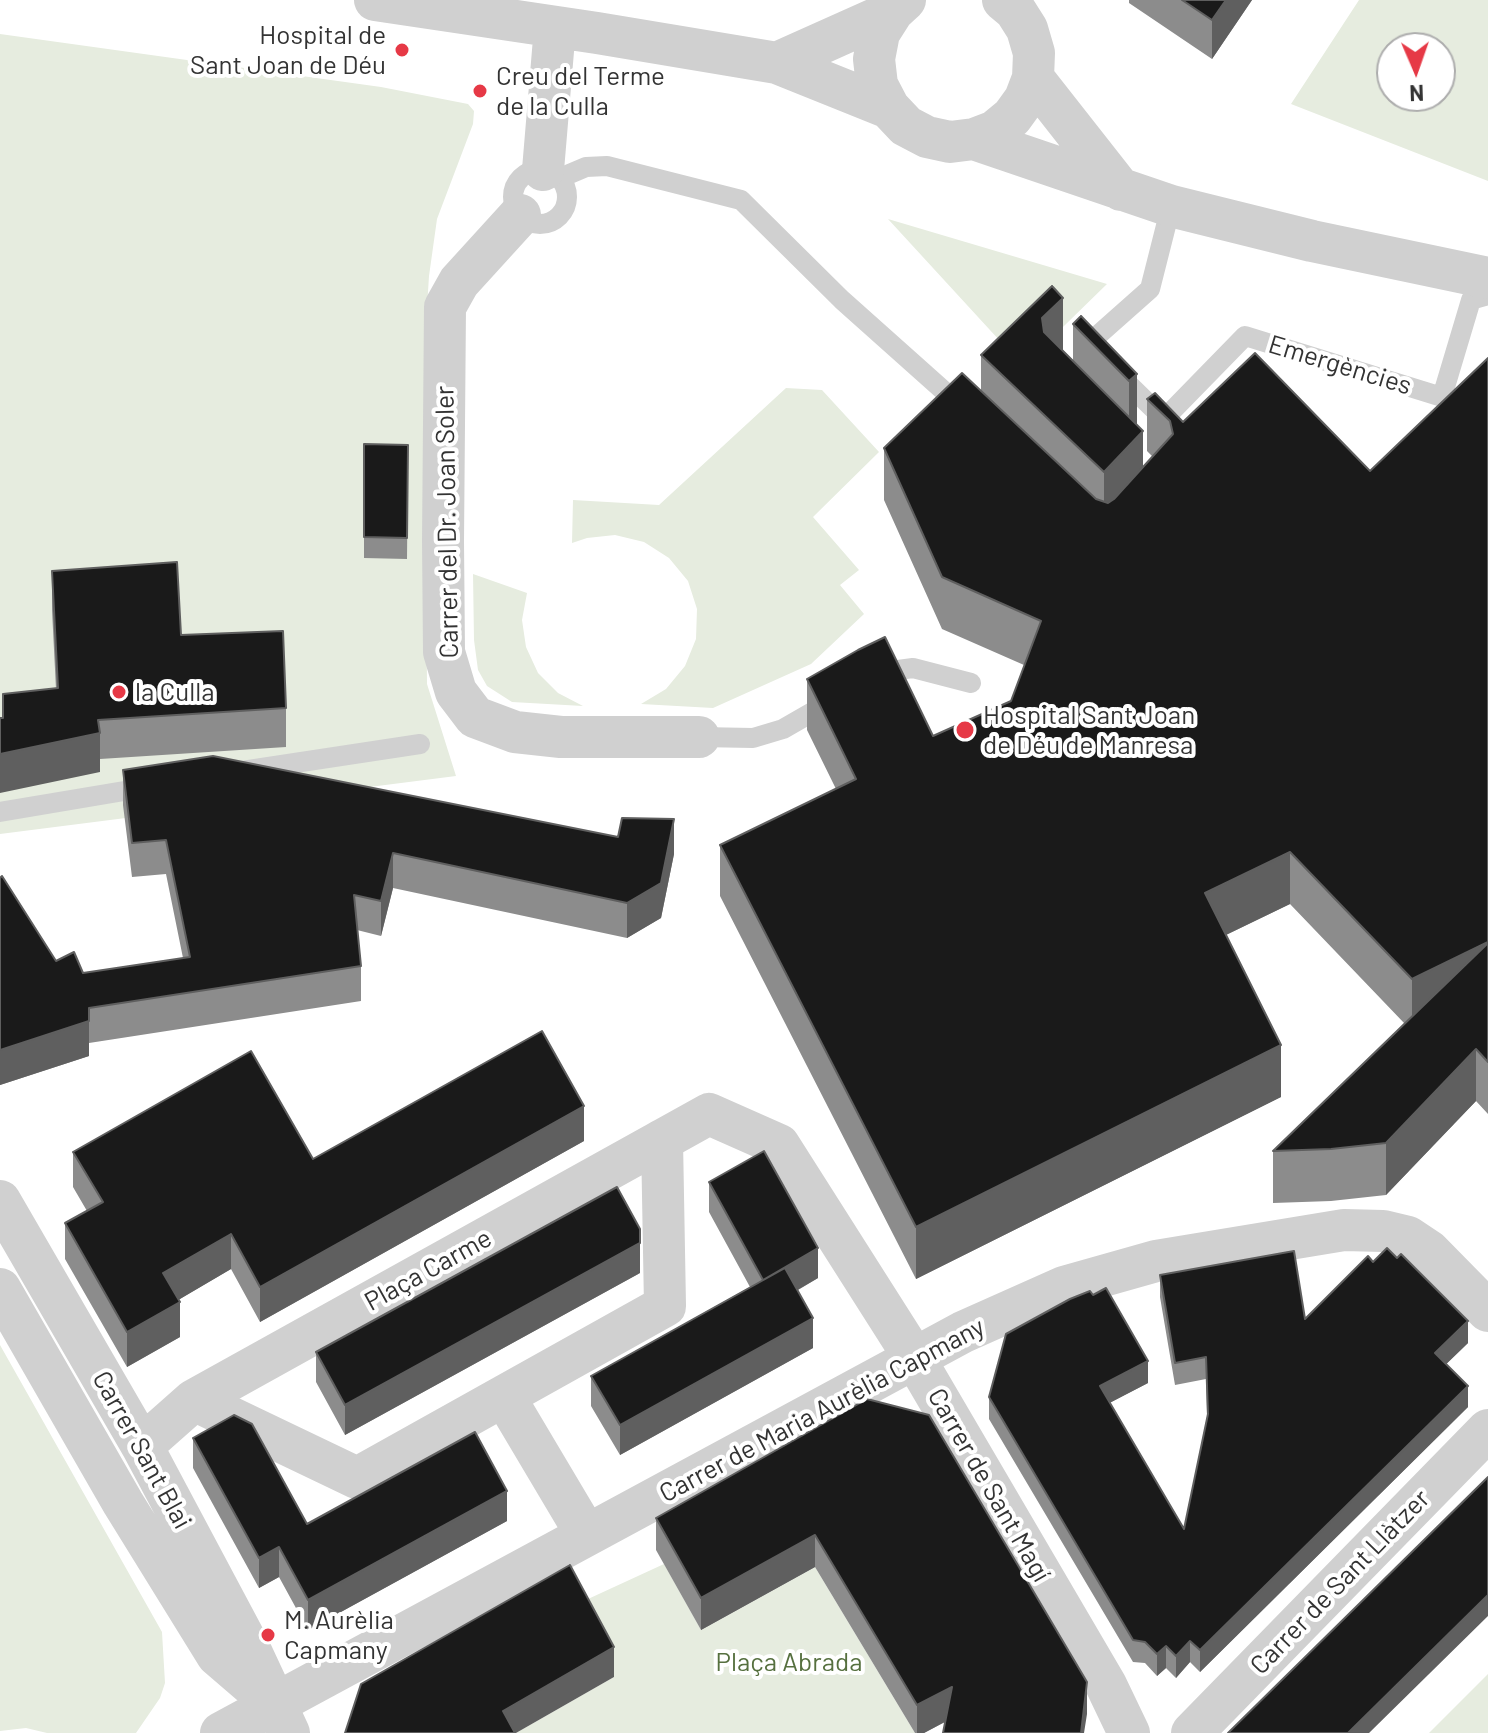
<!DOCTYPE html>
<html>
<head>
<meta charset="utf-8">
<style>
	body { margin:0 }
	#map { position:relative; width:1488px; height:1733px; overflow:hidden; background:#fff; font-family:Barlow,sans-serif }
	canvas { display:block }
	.north { position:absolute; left:1376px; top:32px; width:80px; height:80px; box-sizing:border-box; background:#fff; border:2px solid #adadad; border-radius:50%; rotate:178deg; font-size:22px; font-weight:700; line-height:32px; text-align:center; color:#333 }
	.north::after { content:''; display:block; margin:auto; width:28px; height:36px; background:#e63946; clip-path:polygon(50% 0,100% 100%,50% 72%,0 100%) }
</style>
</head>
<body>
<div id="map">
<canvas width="1488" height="1733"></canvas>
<div class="north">N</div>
</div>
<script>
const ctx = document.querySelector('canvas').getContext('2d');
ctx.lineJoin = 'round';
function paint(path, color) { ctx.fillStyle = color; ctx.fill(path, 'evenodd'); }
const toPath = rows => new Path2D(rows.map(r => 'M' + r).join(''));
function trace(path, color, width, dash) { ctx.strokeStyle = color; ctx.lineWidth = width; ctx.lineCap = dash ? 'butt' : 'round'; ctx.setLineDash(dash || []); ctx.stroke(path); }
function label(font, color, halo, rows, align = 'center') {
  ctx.font = font + ' Barlow,sans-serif'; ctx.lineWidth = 8; ctx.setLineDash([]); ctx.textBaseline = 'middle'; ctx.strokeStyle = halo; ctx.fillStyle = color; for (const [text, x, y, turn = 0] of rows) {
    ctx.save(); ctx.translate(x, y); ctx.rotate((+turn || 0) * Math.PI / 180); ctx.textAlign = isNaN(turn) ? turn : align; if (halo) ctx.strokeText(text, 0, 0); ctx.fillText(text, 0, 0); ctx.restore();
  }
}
const green = toPath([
	[1359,0,1488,0,1488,181,1291,104],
	[1392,48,1440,48,1440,96,1392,96],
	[0,34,381,87,468,104,474,111,473,124,437,219,429,276,424,355,427,684,456,776,0,834],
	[888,219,1107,284,1023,366],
	[786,388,822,390,879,452,813,517,859,570,840,585,864,614,811,664,713,708,641,704,666,689,685,666,696,639,697,609,688,581,669,558,644,542,615,535,587,538,572,543,573,500,659,505],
	[473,574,527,593,522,620,526,647,538,673,558,693,583,706,512,702,487,686,478,670,474,640],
	[0,1345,162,1632,165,1683,160,1698,136,1733,47,1733,26,1728,0,1731],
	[664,1564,701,1630,815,1567,915,1733,516,1733,614,1677,575,1605],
	[1488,1674,1488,1733,1429,1733]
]);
const lane = toPath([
	'513 197a27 27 0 1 1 54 0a27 27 0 1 1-54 0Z',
	[560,178,586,167,607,166,741,200,842,300,963,408],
	[1096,352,1088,344,1150,289,1171,206],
	[1119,375,1164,419,1245,336,1442,397,1471,300,1488,295],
	[875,676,883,672,913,668,971,683],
	[699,737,753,738,783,729,830,702],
	[242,771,420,744],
	[0,812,148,787]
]);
const street = toPath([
	[375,0,597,33,777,63,889,108],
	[905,0,893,11,879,33,874,59,877,85,889,108,906,126,927,137,950,142,974,139,995,131,1012,117,1025,99,1033,78,1034,53,1027,29,1015,10,1003,0],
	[777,63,893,11],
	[1033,78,1121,190],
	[974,139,1171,206,1312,241,1488,278],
	[543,170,555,27],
	[520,215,459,282,445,307,443,541,444,652,456,692,475,717,515,732,561,737,699,737],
	[0,1201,142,1446,248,1645,289,1733],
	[0,1289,123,1503,217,1655,267,1698],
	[504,1396,586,1534],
	[194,1400,357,1478,665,1306,662,1140],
	[142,1446,194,1400,709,1114,779,1145,915,1359,1106,1685,1129,1733],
	[221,1733,963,1332,1064,1287,1156,1261,1344,1230,1383,1231,1408,1237,1429,1251,1488,1311],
	[1192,1733,1488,1430]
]);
const wall = toPath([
	[1129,0,1252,0,1212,59,1129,3],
	[1073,324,1137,374,1137,425,1143,468,1153,457,1147,451,1147,399,1183,422,1370,471,1488,358,1488,1114,1476,1101,1386,1195,1331,1201,1273,1203,1273,1151,1405,1024,1290,904,1226,935,1281,1097,916,1279,720,896,720,845,836,789,807,730,807,679,933,736,1011,701,1024,665,942,629,884,500,884,448,981,390,981,355,1063,350,1073,360],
	[364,444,408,445,407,559,364,558],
	[52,571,181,635,286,708,286,747,100,759,100,772,3,718,56,689,52,610],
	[123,770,674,854,661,918,627,938,393,888,381,936,357,930,361,966,361,1001,89,1043,89,1056,0,1085,0,878,56,961,83,973,183,958,166,874,132,877,123,805],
	[584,1141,260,1322,231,1269,178,1300,180,1337,127,1367,65,1259,65,1223,87,1211,73,1187,73,1152,313,1159],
	[709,1182,818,1278,798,1290,813,1348,620,1455,591,1406,591,1376,750,1287,709,1212],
	[1373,1262,1468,1343,1446,1364,1468,1407,1200,1672,1190,1662,1176,1678,1166,1668,1157,1676,1145,1663,1133,1662,989,1419,989,1397,1148,1383,1109,1403,1184,1529,1207,1417,1206,1379,1175,1385,1160,1297,1160,1275,1305,1319],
	[640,1273,345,1435,316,1382,316,1352],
	[867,1399,1087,1714,945,1722,924,1733,915,1733,815,1567,701,1630,656,1550,656,1518],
	[193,1438,307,1524,507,1521,308,1630,279,1577,259,1588,193,1468]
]);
const shadedWall = toPath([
	[1226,0,1252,0,1212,59,1212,20],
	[1063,298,1063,350,1042,370,1042,318],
	[1137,374,1137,426,1129,433,1129,381],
	[1143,431,1143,483,1104,523,1104,472],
	[100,733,100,772,0,793,0,754],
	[674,819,674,854,661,918,627,938,627,903],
	[1290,852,1290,904,1205,945,1205,893],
	[393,853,393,888,381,936,381,901],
	[1488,942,1412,1031,1412,979],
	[89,1008,89,1056,0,1085,0,1050],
	[1281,1045,1281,1097,916,1279,916,1227],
	[1476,1049,1476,1101,1386,1195,1386,1143],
	[584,1106,584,1141,260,1322,260,1287],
	[231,1234,231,1269,163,1309,163,1273],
	[640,1243,640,1273,345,1435,345,1405],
	[818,1248,818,1278,763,1310,763,1280],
	[180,1302,180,1337,127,1367,127,1332],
	[813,1318,813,1348,620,1455,620,1425],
	[1468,1321,1468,1343,1435,1375,1435,1353],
	[1148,1361,1148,1383,1100,1408,1100,1386],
	[1468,1386,1468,1407,1200,1672,1200,1650],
	[507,1491,507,1521,308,1630,308,1600],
	[815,1535,815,1567,701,1630,701,1598],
	[279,1547,279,1577,259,1588,259,1558],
	[1488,1595,1488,1616,1369,1733,1348,1733],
	[1190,1641,1190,1662,1176,1678,1176,1656],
	[1166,1646,1166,1668,1157,1676,1157,1654],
	[614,1647,614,1677,516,1733,503,1733,503,1711],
	[1087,1682,1087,1714,1084,1733,1081,1733],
	[952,1687,952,1718,924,1733,917,1733,917,1705]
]);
const building = toPath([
	[1182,0,1226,0,1212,20,1182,0],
	[1052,286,1063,298,1042,318,1044,332,1143,431,1104,472,981,355,1052,286],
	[1081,316,1137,374,1129,381,1073,324,1081,316],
	[1255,353,1370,471,1488,358,1488,942,1412,979,1290,852,1205,893,1281,1045,916,1227,720,845,856,779,807,679,858,650,885,637,933,736,1011,701,1041,621,942,577,884,448,962,373,1096,499,1108,503,1114,499,1173,434,1170,421,1147,399,1155,393,1183,422,1255,353],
	[364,444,408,445,407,538,364,537,364,444],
	[177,562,181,635,283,631,286,708,98,720,100,733,0,754,0,718,3,718,3,694,58,688,52,571,177,562],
	[213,756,618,837,622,818,674,819,661,883,627,903,393,853,381,901,354,895,361,966,89,1008,89,1021,0,1050,0,878,2,876,56,961,74,952,83,973,190,957,166,840,132,843,123,770,213,756],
	[1488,943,1488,1062,1476,1049,1386,1143,1331,1149,1273,1151,1488,943],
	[542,1031,584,1106,260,1287,231,1234,163,1273,180,1302,127,1332,65,1223,103,1202,73,1152,251,1051,313,1159,542,1031],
	[764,1151,818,1248,763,1280,709,1182,764,1151],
	[617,1187,640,1229,640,1243,345,1405,316,1352,617,1187],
	[1387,1248,1397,1258,1401,1254,1468,1321,1435,1353,1468,1386,1200,1650,1190,1641,1176,1656,1166,1646,1157,1654,1145,1642,1133,1640,989,1397,1006,1334,1070,1299,1090,1291,1093,1295,1106,1288,1148,1361,1100,1386,1184,1529,1208,1414,1206,1357,1175,1363,1160,1275,1294,1251,1305,1319,1368,1256,1373,1262,1387,1248],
	[785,1268,813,1318,620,1425,591,1376,785,1268],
	[867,1399,929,1415,1087,1682,1081,1733,943,1733,952,1687,917,1705,815,1535,701,1598,656,1518,867,1399],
	[234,1415,252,1424,307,1524,475,1432,507,1491,308,1600,279,1547,259,1558,193,1438,234,1415],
	[1488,1477,1488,1595,1348,1733,1228,1733,1488,1477],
	[570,1565,614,1647,503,1711,515,1733,345,1733,361,1684,570,1565]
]);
const markers = [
	[402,50,8,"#e63946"],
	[480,91,8,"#e63946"],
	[119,692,8,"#e63946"],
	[965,730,10,"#e63946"],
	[268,1635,8,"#e63946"]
];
const poiNames = [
	["Hospital de",386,35,"right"],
	["Sant Joan de Déu",386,65,"right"],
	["Creu del Terme",496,76],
	["de la Culla",496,106],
	["la Culla",135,692],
	["Hospital Sant Joan",983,715],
	["de Déu de Manresa",983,745],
	["M. Aurèlia",284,1620],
	["Capmany",284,1650]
];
const streetNames = [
	["Emergències",1340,365,17],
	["Carrer del Dr. Joan Soler",447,522,-91],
	["Plaça Carme",428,1270,-29],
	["Carrer de Maria Aurèlia Capmany",822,1410,-28],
	["Carrer Sant Blai",142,1450,61],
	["Carrer de Sant Magí",989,1485,60],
	["Carrer de Sant Llàtzer",1340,1582,-46]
];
const parkNames = [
	["Plaça Abrada",789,1662]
];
paint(green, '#e6ecdf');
trace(lane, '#d0d0d0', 20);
trace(street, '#d0d0d0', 42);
paint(wall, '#8c8c8c');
paint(shadedWall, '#5f5f5f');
paint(building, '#1a1a1a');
trace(building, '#5f5f5f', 2);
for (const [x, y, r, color] of markers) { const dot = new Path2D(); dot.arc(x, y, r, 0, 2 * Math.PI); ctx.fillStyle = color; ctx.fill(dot); trace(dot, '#fff', 3); }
label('26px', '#333', '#fff', poiNames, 'left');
label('26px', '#333', '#fff', streetNames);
label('26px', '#56703f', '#fff', parkNames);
</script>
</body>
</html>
